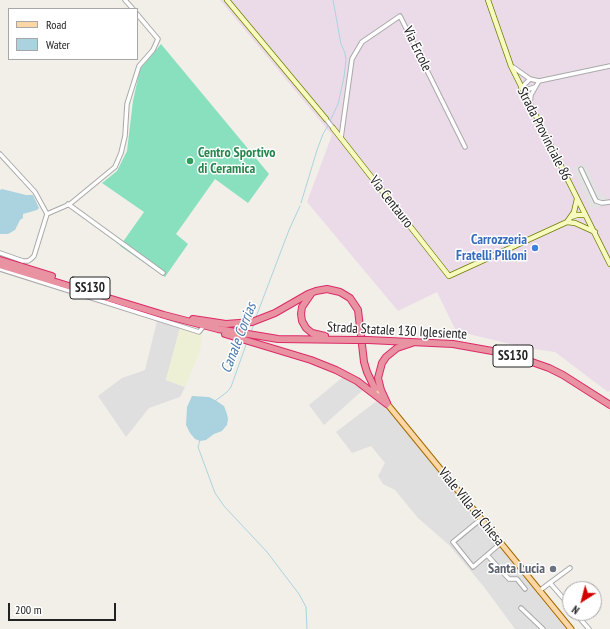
<!DOCTYPE html>
<html>
<head>
<meta charset="utf-8">
<style>
	body { margin:0 }
	#map { position:relative; width:610px; height:629px; overflow:hidden; background:#f2efe9; font-family:"PT Sans Narrow",sans-serif }
	canvas { display:block }
	.legend { position:absolute; left:8px; top:8px; width:130px; height:52px; box-sizing:border-box; background:#fff; border:1px solid #a7a7a7; margin:0; padding:5px 7px; list-style:none; font-size:12px; color:#222 }
	.legend li { display:flex; align-items:center; gap:8px; height:20px }
	.legend b { width:20px; border:1px solid #a7a7a7 }
	.north { position:absolute; left:562px; top:581px; width:40px; height:40px; box-sizing:border-box; background:#fff; border:1px solid #a7a7a7; border-radius:50%; rotate:216deg; font-size:11px; font-weight:700; line-height:16px; text-align:center; color:#222 }
	.north::after { content:''; display:block; margin:auto; width:14px; height:18px; background:#d40000; clip-path:polygon(50% 0,100% 100%,50% 72%,0 100%) }
	.scale { position:absolute; left:8px; top:603px; width:108px; height:18px; box-sizing:border-box; border:2px solid #222; border-top:0; padding-left:5px; font-size:12px; line-height:14px; white-space:nowrap; color:#222; -webkit-text-stroke:3px #fff; paint-order:stroke }
</style>
</head>
<body>
<div id="map">
<canvas width="610" height="629"></canvas>
<ul class="legend">
<li><b style="height:5px;background:#fcd6a4"></b>Road</li>
<li><b style="height:11px;background:#aad3df"></b>Water</li>
</ul>
<div class="north">N</div>
<div class="scale">200 m</div>
</div>
<script>
const ctx = document.querySelector('canvas').getContext('2d');
ctx.lineJoin = 'round';
function paint(path, color) { ctx.fillStyle = color; ctx.fill(path, 'evenodd'); }
const toPath = rows => new Path2D(rows.map(r => 'M' + r).join(''));
function trace(path, color, width, dash) { ctx.strokeStyle = color; ctx.lineWidth = width; ctx.lineCap = dash ? 'butt' : 'round'; ctx.setLineDash(dash || []); ctx.stroke(path); }
function label(font, color, halo, rows, align = 'center') {
  ctx.font = font + ' "PT Sans Narrow",sans-serif'; ctx.lineWidth = 3; ctx.setLineDash([]); ctx.textBaseline = 'middle'; ctx.strokeStyle = halo; ctx.fillStyle = color; for (const [text, x, y, turn = 0] of rows) {
    ctx.save(); ctx.translate(x, y); ctx.rotate((+turn || 0) * Math.PI / 180); ctx.textAlign = isNaN(turn) ? turn : align; if (halo) ctx.strokeText(text, 0, 0); ctx.fillText(text, 0, 0); ctx.restore();
  }
}
const residential = toPath([
	[157,321,180,328,166,380,185,387,180,397,149,408,126,437,98,396,122,378,145,370],
	[343,377,363,390,324,425,309,405],
	[378,400,400,424,566,629,515,629,484,587,449,545,418,518,395,490,383,484,378,476,385,463,371,446,352,453,336,432]
]);
const industrial = toPath([
	[220,0,610,0,610,390,608,392,555,352,527,348,456,331,437,292,398,311,307,202,332,135]
]);
const farmland = toPath([
	[180,328,202,335,200,351,185,387,166,380]
]);
const pitch = toPath([
	[161,44,269,174,248,203,215,179,176,234,188,244,165,277,120,246,144,212,102,183,117,171,127,151,133,101,140,69]
]);
const parking = toPath([
	[585,163,598,191,608,199,609,204,591,209,573,168]
]);
const water = toPath([
	[2,189,26,195,33,195,39,208,37,210,23,214,23,218,20,220,15,230,8,234,0,234,0,190],
	[192,396,209,397,215,400,224,406,227,414,228,419,227,425,222,431,214,434,206,440,200,441,195,439,190,433,186,425,187,407]
]);
const stream = toPath([
	[330,121,338,104,344,77,346,60,345,53,341,44,333,0],
	[301,203,317,150,323,134,329,124],
	[256,317,289,230,300,206],
	[251,332,254,324],
	[215,401,227,392,231,387,247,342],
	[200,440,198,447,215,493,224,506,267,552,299,594,306,607,307,629]
]);
const street = toPath([
	[125,0,133,9],
	[513,67,530,79,539,81,610,66],
	[521,88,529,89,535,87],
	[521,88,530,79],
	[530,104,531,95,539,81],
	[326,119,333,128],
	[341,138,352,59,362,42,400,16,465,147],
	[0,154,35,192,47,214],
	[581,169,596,201,602,203,610,202],
	[68,204,163,273],
	[0,253,23,261,28,261,31,259,34,256,47,214,70,204,115,167,121,153,125,136,127,104,139,66,153,50,158,39,137,14],
	[0,269,196,331,199,332,203,327],
	[481,519,453,542,473,567,501,543],
	[487,555,509,579,517,579,525,589],
	[550,583,570,606],
	[539,591,570,568],
	[521,608,543,629],
	[575,613,589,629]
]);
const secondary = toPath([
	[227,0,326,119],
	[488,0,511,66,610,264],
	[333,128,449,276,567,222,574,212,577,199],
	[571,217,577,215,585,215],
	[567,222,575,223,595,232]
]);
const primary = toPath([
	[375,389,571,629]
]);
const highway = toPath([
	[0,260,52,276],
	[0,265,164,315,218,329,278,339,355,340],
	[311,294,302,307,301,314,302,321,306,328,312,333,325,336],
	[193,319,226,324,252,322,275,313,308,294,316,291,327,289,340,292,350,298,358,310,364,362,367,372,375,389],
	[225,334,311,360,336,370,357,381,387,404],
	[368,340,453,344,509,354,549,368,563,375,610,405],
	[387,403,381,390,378,378,382,363,386,357,397,348,412,343]
]);
const highwayBridge = toPath([
	[355,340,368,340]
]);
const markers = [
	[190,161,4,"#2e9e5b"],
	[535,248,4,"#3f7fe0"],
	[553,569,4,"#6b7280"]
];
const shields = [
	[90,288,40],
	[513,356,40]
];
const shieldNames = [
	["SS130",90,288],
	["SS130",513,356]
];
const streetNames = [
	["Via Ercole",417,49,64],
	["Strada Provinciale 86",544,134,63],
	["Via Centauro",391,202,52],
	["Strada Statale 130 Iglesiente",397,331,3],
	["Viale Villa di Chiesa",471,507,51]
];
const leisureNames = [
	["Centro Sportivo",198,153],
	["di Ceramica",198,169]
];
const shopNames = [
	["Carrozzeria",527,240],
	["Fratelli Pilloni",527,256]
];
const worshipNames = [
	["Santa Lucia",545,569]
];
const waterNames = [
	["Canale Corrias",239,338,-69]
];
paint(residential, '#e0dfdf');
paint(industrial, '#ebdbe8');
paint(farmland, '#eef0d5');
paint(pitch, '#88e0be');
paint(parking, '#e2e2e2');
paint(water, '#aad3df');
trace(stream, '#aad3df', 1);
trace(street, '#a9a9a9', 5.5);
trace(secondary, '#707d05', 6);
trace(primary, '#a06b00', 7);
trace(highway, '#dc2a67', 8);
trace(street, '#fff', 3.5);
trace(secondary, '#f7fabf', 4.5);
trace(primary, '#fcd6a4', 5);
trace(highway, '#e892a2', 6);
trace(highwayBridge, '#dc2a67', 8, []);
trace(highwayBridge, '#e892a2', 6);
for (const [x, y, r, color] of markers) { const dot = new Path2D(); dot.arc(x, y, r, 0, 2 * Math.PI); ctx.fillStyle = color; ctx.fill(dot); trace(dot, '#fff', 1.5); }
for (const [x, y, w] of shields) { const box = new Path2D(); box.roundRect(x - w / 2, y - 11, w, 22, 3); ctx.fillStyle = '#fff'; ctx.fill(box); trace(box, '#222', 1); }
label('bold 13px', '#222', null, shieldNames);
label('14px', '#222', '#fff', streetNames);
label('bold 14px', '#27864d', '#fff', leisureNames, 'left');
label('bold 14px', '#366cbe', '#fff', shopNames, 'right');
label('bold 14px', '#5b616d', '#fff', worshipNames, 'right');
label('italic 15px', '#4a7aab', '#fff', waterNames);
</script>
</body>
</html>
